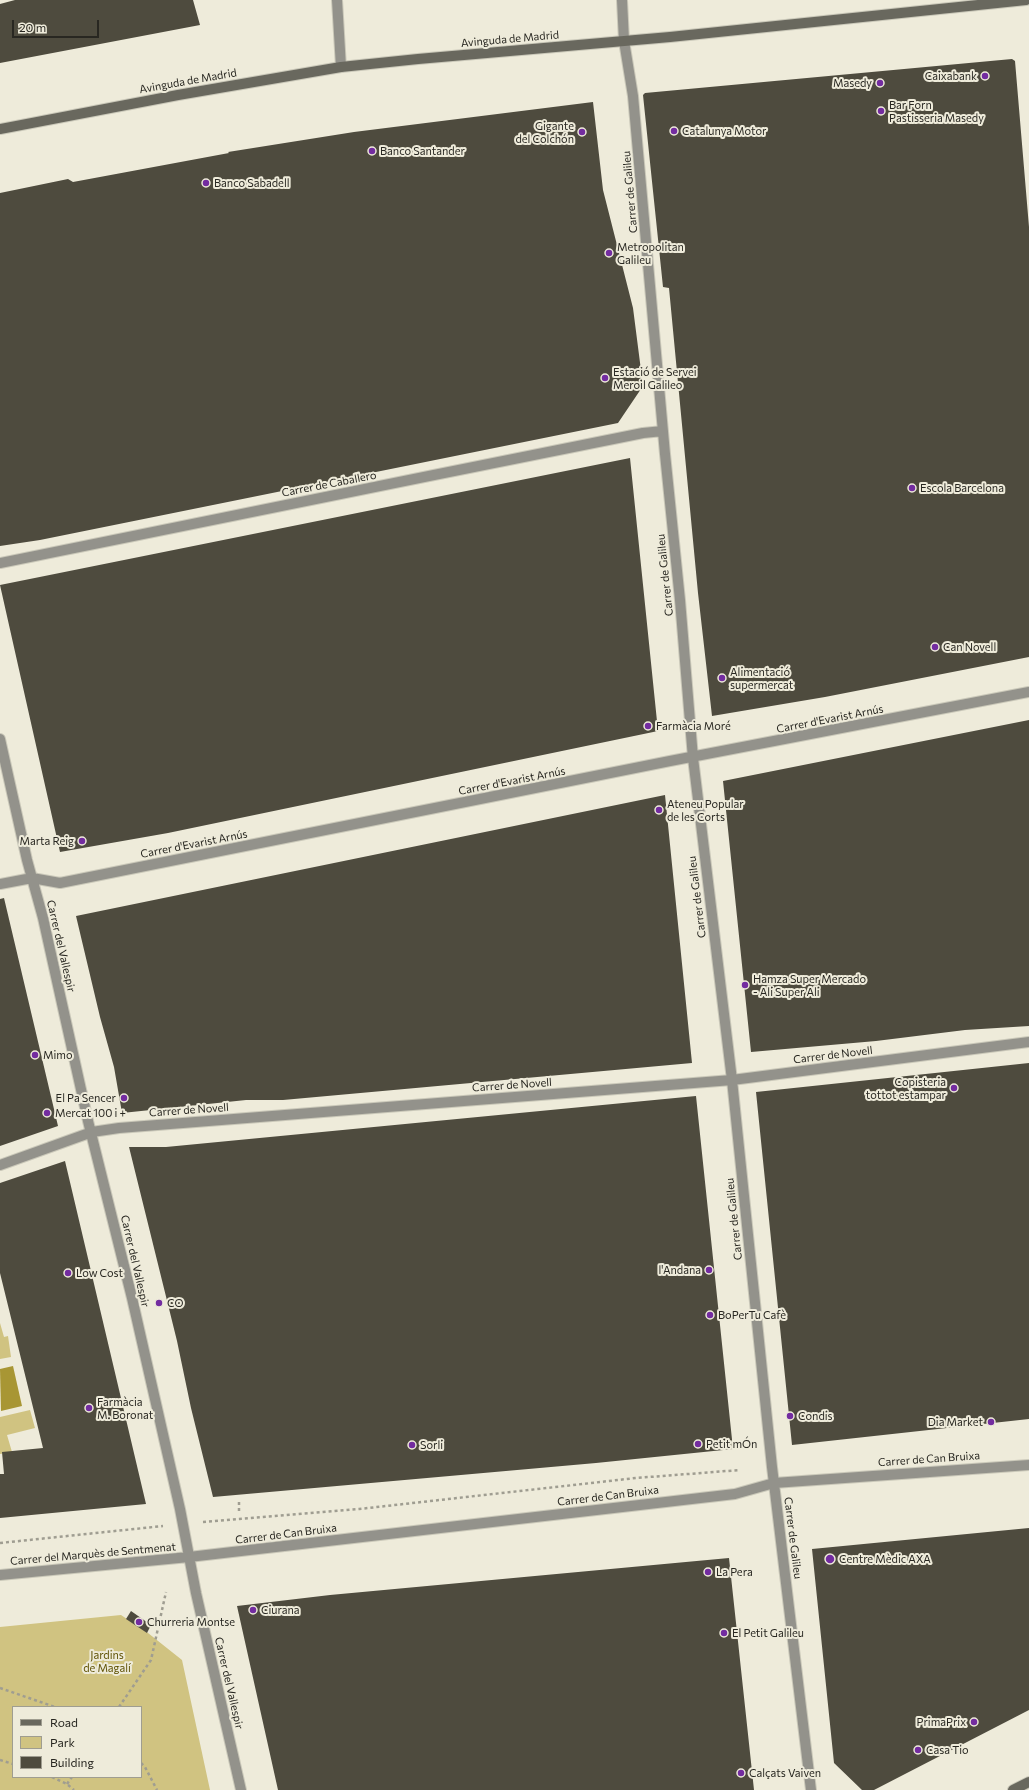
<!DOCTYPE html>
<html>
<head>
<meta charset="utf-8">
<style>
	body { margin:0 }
	#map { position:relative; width:1029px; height:1790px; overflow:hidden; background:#eeebda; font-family:Commissioner,sans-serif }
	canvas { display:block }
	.legend { position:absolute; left:12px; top:1706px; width:130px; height:72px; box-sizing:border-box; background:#eeebda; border:1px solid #9f9d90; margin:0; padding:5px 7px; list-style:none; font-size:12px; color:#282721 }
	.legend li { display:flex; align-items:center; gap:8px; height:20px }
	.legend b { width:20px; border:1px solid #9f9d90 }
	.scale { position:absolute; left:12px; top:20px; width:87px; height:18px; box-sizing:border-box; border:2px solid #282721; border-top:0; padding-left:5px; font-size:12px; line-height:14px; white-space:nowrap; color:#282721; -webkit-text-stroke:3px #eeebda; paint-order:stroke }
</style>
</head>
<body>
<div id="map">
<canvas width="1029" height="1790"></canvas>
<ul class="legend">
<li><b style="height:5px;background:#69685e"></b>Road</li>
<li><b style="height:11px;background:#d0c381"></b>Park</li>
<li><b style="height:11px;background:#4e4b3e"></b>Building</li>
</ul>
<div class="scale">20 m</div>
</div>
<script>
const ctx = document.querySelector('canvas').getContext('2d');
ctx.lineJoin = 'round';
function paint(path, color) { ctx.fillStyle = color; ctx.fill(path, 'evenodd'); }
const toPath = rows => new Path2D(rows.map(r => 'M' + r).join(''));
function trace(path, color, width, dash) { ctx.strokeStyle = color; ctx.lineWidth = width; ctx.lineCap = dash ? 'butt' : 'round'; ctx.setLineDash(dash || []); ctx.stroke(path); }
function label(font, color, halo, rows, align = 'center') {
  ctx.font = font + ' Commissioner,sans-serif'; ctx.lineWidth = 4; ctx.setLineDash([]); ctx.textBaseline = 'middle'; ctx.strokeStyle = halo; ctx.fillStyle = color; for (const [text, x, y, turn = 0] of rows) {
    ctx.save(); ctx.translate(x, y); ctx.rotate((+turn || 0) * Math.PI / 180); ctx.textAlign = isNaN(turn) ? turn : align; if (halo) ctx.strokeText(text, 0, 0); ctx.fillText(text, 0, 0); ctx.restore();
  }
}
const green = toPath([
	[0,1323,4,1337,8,1336,11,1357,0,1359],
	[30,1410,35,1428,7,1435,12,1452,0,1454,0,1417],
	[121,1615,148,1633,182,1660,210,1790,0,1790,0,1627],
	[13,1707,141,1707,141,1777,13,1777]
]);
const water = toPath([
	[13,1366,22,1406,1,1411,0,1369]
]);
const building = toPath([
	[15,0,193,0,200,25,0,63,0,4],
	[1012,59,1015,61,1029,227,1029,657,825,697,712,716,698,593,669,288,663,287,643,95,645,93],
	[593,102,603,190,633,308,643,386,618,423,40,540,0,546,0,193,68,179,73,182,229,153,228,152,354,132],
	[630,458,658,731,168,833,60,852,0,585],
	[1029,720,1029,1026,965,1030,876,1041,751,1052,723,781],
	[665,795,692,1063,283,1100,246,1100,122,1113,114,1067,100,1017,76,916],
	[4,898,58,1126,0,1146,0,899],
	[1029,1063,1029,1419,792,1445,756,1092],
	[696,1096,733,1449,596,1463,213,1497,191,1408,177,1341,129,1147,166,1147],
	[65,1161,146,1504,0,1518,0,1474,4,1474,2,1452,43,1448,0,1273,0,1183],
	[1029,1528,1029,1710,874,1790,862,1790,834,1763,812,1549],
	[729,1558,754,1790,278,1790,237,1606,330,1595],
	[131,1611,151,1625,147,1633,126,1619]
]);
const path = toPath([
	[239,1502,239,1512],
	[203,1522,359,1509,636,1478,740,1470],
	[0,1543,163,1526],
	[0,1688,55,1707],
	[119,1707,151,1660,166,1592],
	[0,1760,13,1764],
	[141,1763,145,1767,157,1790],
	[52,1777,67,1784,74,1790],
	[67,1784,72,1777]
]);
const street = toPath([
	[337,0,341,67],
	[622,0,624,41,633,96,665,454,680,600,693,758,732,1080,772,1467,811,1790],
	[0,563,429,476,643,433,663,431],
	[0,739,27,860,43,918,88,1121,132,1298,180,1509,196,1593,241,1790],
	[0,884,32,878,60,883,670,761,1029,692],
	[0,1165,92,1132,119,1128,732,1080,1029,1042],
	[0,1575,189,1557,735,1494,774,1483,1029,1465]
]);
const secondary = toPath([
	[0,129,178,95,341,67,418,59,670,37,1026,0],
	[1013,1790,1029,1782]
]);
const markers = [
	[985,76,4,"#732ca0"],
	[880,83,4,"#732ca0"],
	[881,111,4,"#732ca0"],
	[674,131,4,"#732ca0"],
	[582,132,4,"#732ca0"],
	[372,151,4,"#732ca0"],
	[206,183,4,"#732ca0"],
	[609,253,4,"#732ca0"],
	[605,378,4,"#732ca0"],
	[912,488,4,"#732ca0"],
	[935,647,4,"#732ca0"],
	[722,678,4,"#732ca0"],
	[648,726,4,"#732ca0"],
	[659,810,4,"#732ca0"],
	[82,841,4,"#732ca0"],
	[745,985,4,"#732ca0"],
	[35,1055,4,"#732ca0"],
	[954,1088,4,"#732ca0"],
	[124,1098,4,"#732ca0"],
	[47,1113,4,"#732ca0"],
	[709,1270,4,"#732ca0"],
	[68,1273,4,"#732ca0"],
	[159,1303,4,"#732ca0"],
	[710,1315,4,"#732ca0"],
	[89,1408,4,"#732ca0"],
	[790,1416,4,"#732ca0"],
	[991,1422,4,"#732ca0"],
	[698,1444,4,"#732ca0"],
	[412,1445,4,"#732ca0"],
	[830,1559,5,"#732ca0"],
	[708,1572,4,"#732ca0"],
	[253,1610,4,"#732ca0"],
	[139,1622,4,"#732ca0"],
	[724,1633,4,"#732ca0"],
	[974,1722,4,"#732ca0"],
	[918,1750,4,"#732ca0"],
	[741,1773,4,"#732ca0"]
];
const streetNames = [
	["Avinguda de Madrid",510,39,-5],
	["Avinguda de Madrid",188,81,-10],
	["Carrer de Galileu",630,192,-95],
	["Carrer de Caballero",329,484,-11],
	["Carrer de Galileu",665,575,-96],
	["Carrer d'Evarist Arnús",830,719,-11],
	["Carrer d'Evarist Arnús",512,781,-11],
	["Carrer d'Evarist Arnús",194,844,-11],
	["Carrer de Galileu",697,897,-97],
	["Carrer del Vallespir",61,946,77],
	["Carrer de Novell",833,1055,-7],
	["Carrer de Novell",512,1085,-4],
	["Carrer de Novell",189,1110,-4],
	["Carrer de Galileu",734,1219,-96],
	["Carrer del Vallespir",135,1261,77],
	["Carrer de Can Bruixa",929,1459,-4],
	["Carrer de Can Bruixa",608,1496,-7],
	["Carrer de Can Bruixa",286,1534,-7],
	["Carrer de Galileu",793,1538,83],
	["Carrer del Marquès de Sentmenat",93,1554,-5],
	["Carrer del Vallespir",229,1683,77]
];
const poiNames = [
	["Caixabank",977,76,"right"],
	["Masedy",872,83,"right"],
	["Bar Forn",889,105],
	["Pastisseria Masedy",889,118],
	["Gigante",574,126,"right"],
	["del Colchón",574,139,"right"],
	["Catalunya Motor",682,131],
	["Banco Santander",380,151],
	["Banco Sabadell",214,183],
	["Metropolitan",617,247],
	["Galileu",617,260],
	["Estació de Servei",613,372],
	["Meroil Galileo",613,385],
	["Escola Barcelona",920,488],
	["Can Novell",943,647],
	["Alimentació",730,672],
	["supermercat",730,685],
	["Farmàcia Moré",656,726],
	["Ateneu Popular",667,804],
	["de les Corts",667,817],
	["Marta Reig",74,841,"right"],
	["Hamza Super Mercado",753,979],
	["- Ali Super Ali",753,992],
	["Mimo",43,1055],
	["Copisteria",946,1082,"right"],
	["tottot estampar",946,1095,"right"],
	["El Pa Sencer",116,1098,"right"],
	["Mercat 100 i +",55,1113],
	["l'Andana",701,1270,"right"],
	["Low Cost",76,1273],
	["CO",167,1303],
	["BoPerTu Cafè",718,1315],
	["Farmàcia",97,1402],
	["M. Boronat",97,1415],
	["Condis",798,1416],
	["Dia Market",983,1422,"right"],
	["Petit mÓn",706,1444],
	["Sorli",420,1445],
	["Centre Mèdic AXA",839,1559],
	["La Pera",716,1572],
	["Ciurana",261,1610],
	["Churreria Montse",147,1622],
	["El Petit Galileu",732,1633],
	["PrimaPrix",966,1722,"right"],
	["Casa Tio",926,1750],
	["Calçats Vaiven",749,1773]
];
const parkNames = [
	["Jardins",107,1655],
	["de Magalí",107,1668]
];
paint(green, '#d0c381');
paint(water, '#a89634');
paint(building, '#4e4b3e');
trace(street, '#cac8b9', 12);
trace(secondary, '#cac8b9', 12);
trace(path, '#9f9d91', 2.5, [3, 3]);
trace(street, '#93928b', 10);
trace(secondary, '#69685e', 10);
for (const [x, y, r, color] of markers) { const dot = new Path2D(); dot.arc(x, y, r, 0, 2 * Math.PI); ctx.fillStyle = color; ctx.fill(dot); trace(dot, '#eeebda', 1.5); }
label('11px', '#282721', '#eeebda', streetNames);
label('11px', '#282721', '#eeebda', poiNames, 'left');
label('11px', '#605306', '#eeebda', parkNames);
</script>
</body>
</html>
